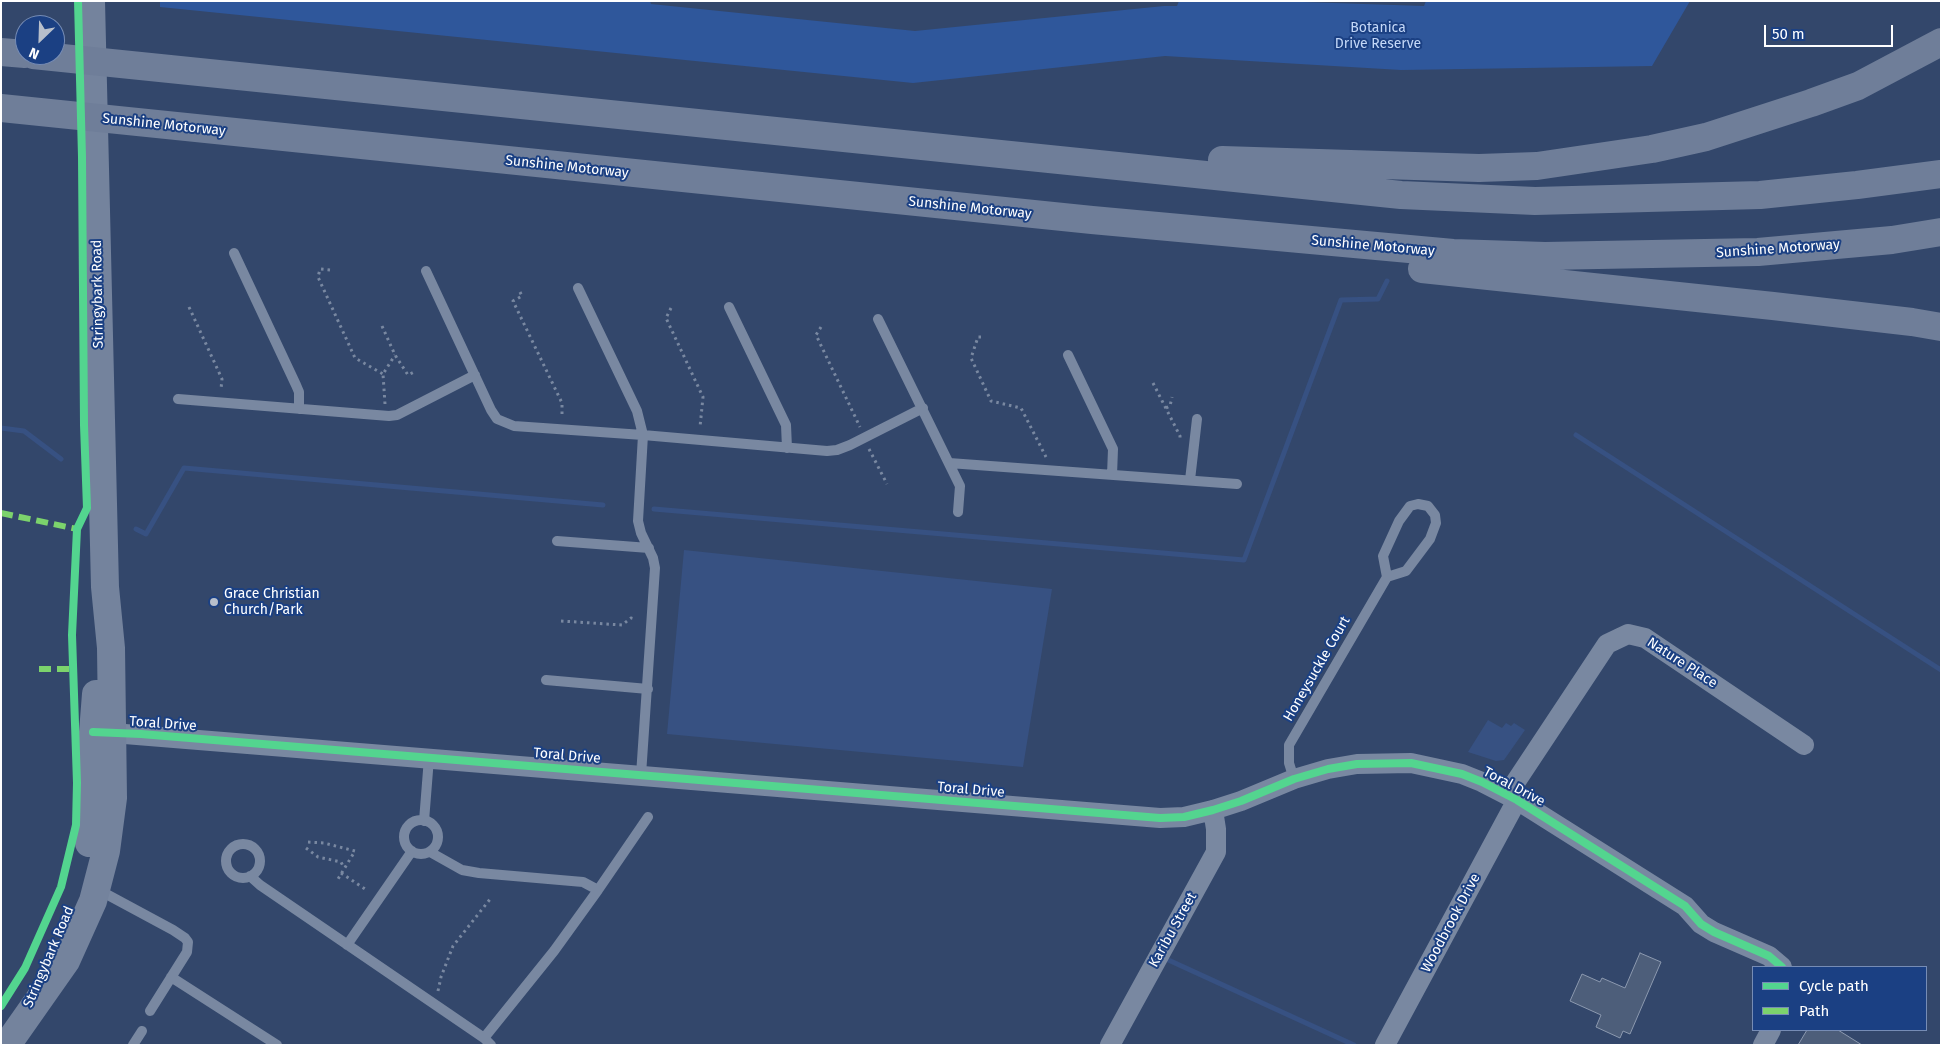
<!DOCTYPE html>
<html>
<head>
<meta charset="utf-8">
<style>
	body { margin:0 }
	#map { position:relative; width:1942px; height:1046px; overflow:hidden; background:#33476b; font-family:"Fira Sans",sans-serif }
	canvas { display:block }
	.frame { position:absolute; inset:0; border:2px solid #fff; pointer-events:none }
	.legend { position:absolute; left:1752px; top:966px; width:175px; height:65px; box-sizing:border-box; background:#1b4083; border:1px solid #768cb5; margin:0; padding:6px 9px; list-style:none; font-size:15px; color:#fff }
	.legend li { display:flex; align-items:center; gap:10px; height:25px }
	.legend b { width:25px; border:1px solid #768cb5 }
	.north { position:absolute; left:15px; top:15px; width:50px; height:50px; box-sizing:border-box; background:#1b4083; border:1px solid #768cb5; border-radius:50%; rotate:204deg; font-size:14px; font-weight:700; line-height:20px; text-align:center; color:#fff }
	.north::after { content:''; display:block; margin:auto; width:18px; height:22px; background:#b8bfcb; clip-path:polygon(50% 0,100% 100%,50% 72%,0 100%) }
	.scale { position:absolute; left:1764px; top:25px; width:129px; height:22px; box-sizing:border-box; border:2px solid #fff; border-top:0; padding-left:6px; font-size:15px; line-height:18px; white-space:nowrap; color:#fff; -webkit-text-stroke:4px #1b4083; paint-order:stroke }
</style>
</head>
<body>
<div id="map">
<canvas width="1942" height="1046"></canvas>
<div class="frame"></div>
<ul class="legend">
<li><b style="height:6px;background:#53d58f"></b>Cycle path</li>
<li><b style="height:6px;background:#7cd36c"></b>Path</li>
</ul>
<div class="north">N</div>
<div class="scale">50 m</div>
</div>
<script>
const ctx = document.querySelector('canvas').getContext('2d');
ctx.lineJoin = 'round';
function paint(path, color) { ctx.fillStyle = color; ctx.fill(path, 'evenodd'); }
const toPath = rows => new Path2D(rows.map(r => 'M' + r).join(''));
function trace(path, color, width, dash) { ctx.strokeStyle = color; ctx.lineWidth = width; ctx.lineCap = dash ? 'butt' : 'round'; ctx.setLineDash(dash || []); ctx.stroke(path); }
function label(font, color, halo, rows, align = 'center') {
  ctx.font = font + ' "Fira Sans",sans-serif'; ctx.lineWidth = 4; ctx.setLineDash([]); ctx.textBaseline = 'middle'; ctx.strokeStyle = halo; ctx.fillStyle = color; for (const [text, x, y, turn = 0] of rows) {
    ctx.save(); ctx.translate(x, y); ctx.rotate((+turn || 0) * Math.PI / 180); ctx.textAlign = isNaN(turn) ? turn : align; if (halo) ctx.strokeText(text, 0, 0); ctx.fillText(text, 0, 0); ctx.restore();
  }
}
const green = toPath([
	[160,1,650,1,651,4,915,31,1164,6,1177,6,1179,1,1273,1,1424,6,1426,1,1690,1,1652,66,1401,70,1165,56,913,83,160,7]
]);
const water = toPath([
	[684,550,1052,589,1023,767,667,734],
	[1488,720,1502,728,1506,723,1511,726,1514,723,1525,730,1504,760,1496,761,1468,752]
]);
const stream = toPath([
	[1,428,24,431,61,459],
	[1576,435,1941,670],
	[654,509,1244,560,1341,300,1378,299,1387,281],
	[136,529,146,534,184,468,603,505],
	[1164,958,1354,1045]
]);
const building = toPath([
	[1640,953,1661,962,1630,1034,1623,1031,1620,1038,1596,1027,1601,1015,1570,1001,1582,974,1600,982,1602,978,1625,988,1640,953],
	[1807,1030,1838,1030,1862,1045,1798,1045,1807,1030]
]);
const path = toPath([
	[330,270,320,269,318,277,355,358,383,374],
	[520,292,522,296,513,301,562,403,562,416],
	[189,307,222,379,221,389],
	[671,308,666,318,703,397,700,427],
	[382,326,395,355,408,375,414,372],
	[821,327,816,335,860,427],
	[981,337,978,337,971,358,991,401,1021,408,1046,457],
	[1153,383,1180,436,1180,439],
	[385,404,383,374,395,355],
	[1166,408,1170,406,1172,397],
	[869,449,887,484],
	[561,621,622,625,631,618,635,619],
	[308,842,324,843,355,851,338,879],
	[306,848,318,857,341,862,344,868],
	[341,873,368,891],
	[438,991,441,977,453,946,491,898]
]);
const lane = toPath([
	[234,253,296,385,299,392,299,409],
	[426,271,491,410,497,419,514,426,643,435,827,451,837,450,850,445,923,408],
	[578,288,637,411,643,435,638,521,641,533,653,558,655,568,641,775],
	[729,307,786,425,787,448],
	[878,319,960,486,958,512],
	[1068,355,1113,449,1112,475],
	[178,399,389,416,397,415,475,375],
	[949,463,1237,484],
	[1190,480,1197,419],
	[1418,504,1428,506,1435,515,1436,523,1430,539,1406,571,1387,577,1383,556,1399,521,1410,506,1418,504],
	[557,541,649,548],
	[546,680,648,689],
	[1294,779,1289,763,1289,745,1387,577],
	'404 837a17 17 0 1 1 34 0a17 17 0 1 1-34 0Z',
	[424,821,429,758],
	'226 861a17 17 0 1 1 34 0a17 17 0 1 1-34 0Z',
	[430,852,462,870,479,873,583,882,598,890],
	[250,876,260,885,484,1038,491,1045],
	[95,891,108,895,173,930,185,938,188,942,187,952,150,1011],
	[347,945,412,851],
	[171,977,277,1045],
	[484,1038,554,951,598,890,648,817],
	[133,1045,142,1031]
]);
const street = toPath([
	[100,732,1160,818,1184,817,1213,810,1241,801,1294,779,1328,769,1357,764,1411,763,1462,774,1482,782,1517,800,1685,906,1701,924,1714,932,1769,956,1782,967],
	[1507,795,1607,644,1628,634,1645,638,1804,745],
	[1110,1045,1216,852,1216,829,1213,810],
	[1385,1045,1517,800],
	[1763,1045,1771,1030]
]);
const secondary = toPath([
	[89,843,92,830,93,732,96,694],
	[7,1045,66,961,93,901,106,851,113,798,111,648,105,587,91,1]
]);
const highway = toPath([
	[1,52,25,54],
	[33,55,1401,195,1535,201,1760,195,1857,185,1941,174],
	[1,108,1092,220,1453,253,1545,256,1758,252,1892,240,1941,232],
	[1222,160,1479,168,1537,166,1652,149,1706,137,1811,103,1858,86,1941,42],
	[1422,269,1773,306,1912,322,1941,327]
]);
const quiet = toPath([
	[1,513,77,529],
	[39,669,73,669]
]);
const cycleway = toPath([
	[93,732,141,734,1160,818,1184,817,1213,810,1241,801,1294,779,1328,769,1357,764,1411,763,1462,774,1482,782,1517,800,1685,906,1701,924,1714,932,1769,956,1782,967],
	[1,1006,25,968,61,887,76,825,77,783,72,635,77,529,87,508,84,425,82,157,78,1]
]);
const markers = [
	[214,602,5,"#b8bfcb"]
];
const parkNames = [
	["Botanica",1378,28],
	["Drive Reserve",1378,44]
];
const streetNames = [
	["Sunshine Motorway",164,125,6],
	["Sunshine Motorway",567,167,6],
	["Sunshine Motorway",970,208,6],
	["Sunshine Motorway",1373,246,5],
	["Sunshine Motorway",1778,249,-4],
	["Stringybark Road",98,294,-91],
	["Nature Place",1682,663,33],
	["Honeysuckle Court",1317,669,-60],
	["Toral Drive",163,724,4],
	["Toral Drive",567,756,5],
	["Toral Drive",1514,787,28],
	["Toral Drive",971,790,5],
	["Woodbrook Drive",1451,923,-62],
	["Karibu Street",1173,930,-61],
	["Stringybark Road",49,957,-67]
];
const poiNames = [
	["Grace Christian",224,594],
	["Church/Park",224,610]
];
paint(green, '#2f579b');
paint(water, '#375182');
trace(stream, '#375182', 5);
paint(building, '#4d5e7a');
trace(building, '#8c99af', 1);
trace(path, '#7988a1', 3, [2.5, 4]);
trace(lane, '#7988a1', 10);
trace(street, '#7988a1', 20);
trace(secondary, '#74839d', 28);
trace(highway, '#6f7e99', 28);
trace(quiet, '#7cd36c', 6, [12, 6]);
trace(cycleway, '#53d58f', 8);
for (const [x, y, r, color] of markers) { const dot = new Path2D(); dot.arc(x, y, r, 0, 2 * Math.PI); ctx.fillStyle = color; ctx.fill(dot); trace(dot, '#1b4083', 2); }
label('14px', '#c4d8f8', '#1b4083', parkNames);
label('14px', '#fff', '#1b4083', streetNames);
label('14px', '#fff', '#1b4083', poiNames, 'left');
</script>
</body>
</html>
